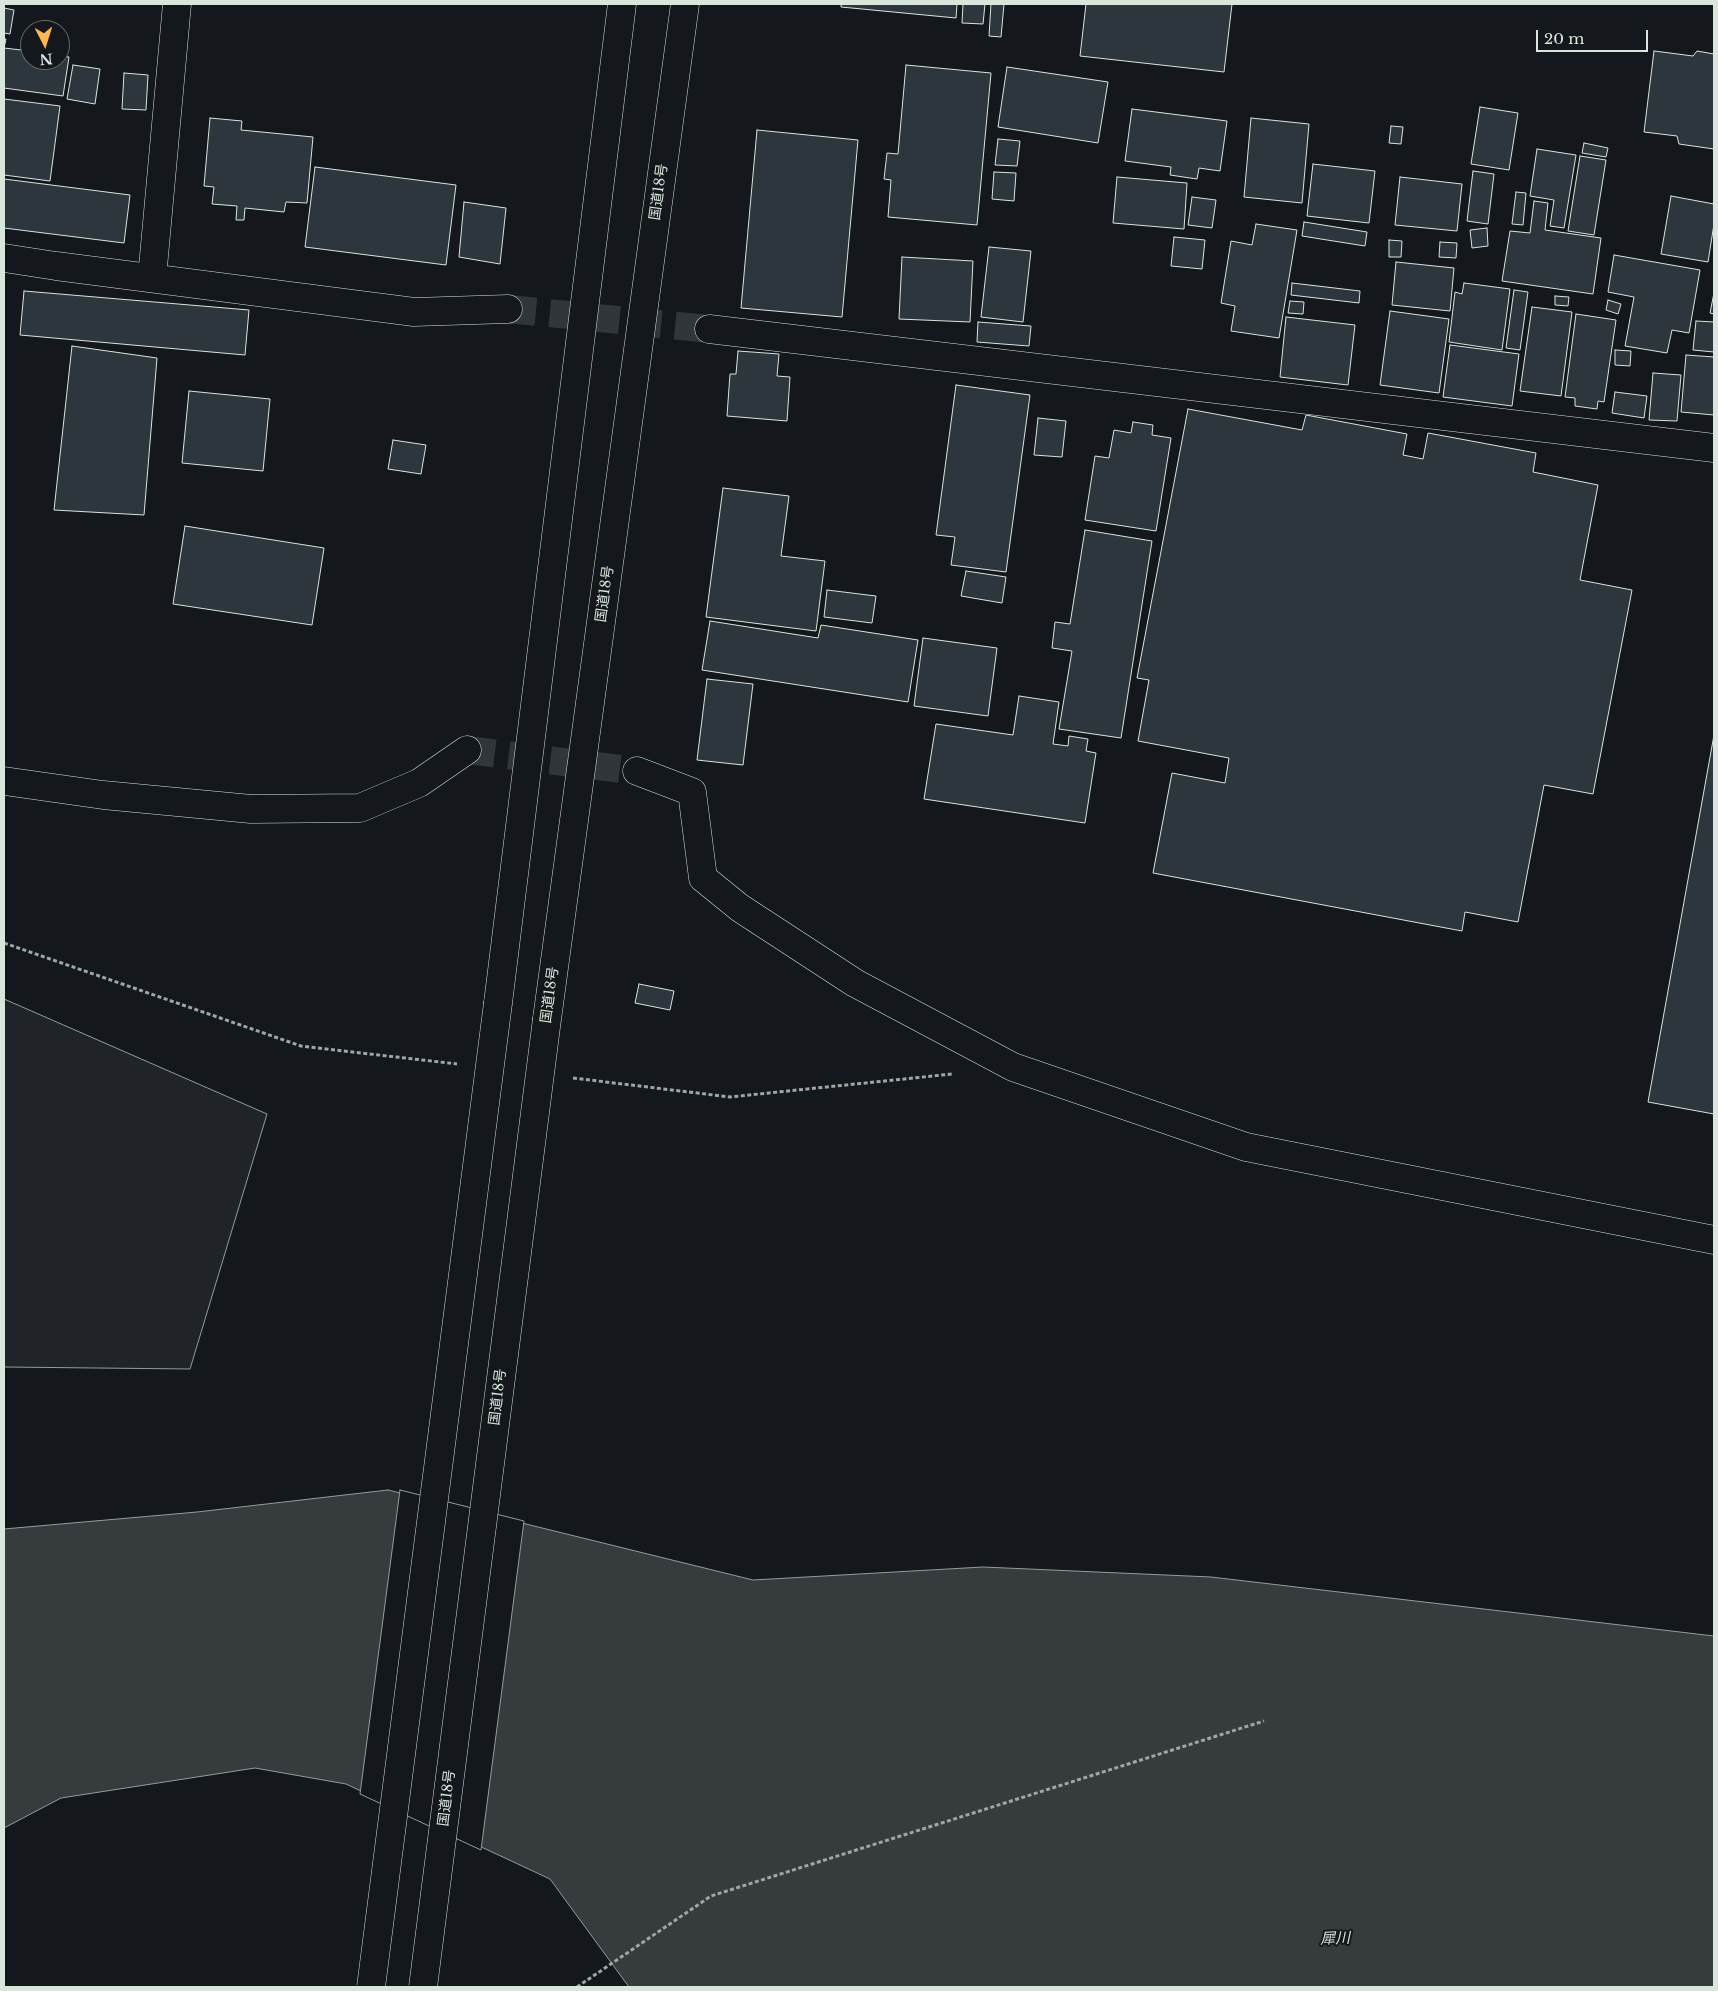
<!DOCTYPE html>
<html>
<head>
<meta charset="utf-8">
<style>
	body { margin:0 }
	#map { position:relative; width:1718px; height:1991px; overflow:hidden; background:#14181c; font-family:"Libre Baskerville",serif }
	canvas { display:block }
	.frame { position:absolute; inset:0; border:5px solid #d8e6dc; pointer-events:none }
	.north { position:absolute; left:20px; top:20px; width:50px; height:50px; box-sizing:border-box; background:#14181c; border:1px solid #626a69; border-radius:50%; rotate:175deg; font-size:14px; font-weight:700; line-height:20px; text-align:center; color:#d8e6dc }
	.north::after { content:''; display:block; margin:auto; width:18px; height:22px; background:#ffb74d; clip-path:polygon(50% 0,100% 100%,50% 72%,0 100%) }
	.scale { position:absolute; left:1536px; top:30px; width:112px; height:22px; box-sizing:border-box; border:2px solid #d8e6dc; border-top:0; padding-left:6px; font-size:15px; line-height:18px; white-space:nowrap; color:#d8e6dc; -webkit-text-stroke:4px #14181c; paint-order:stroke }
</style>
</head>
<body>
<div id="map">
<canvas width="1718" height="1991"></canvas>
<div class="frame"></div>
<div class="north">N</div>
<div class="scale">20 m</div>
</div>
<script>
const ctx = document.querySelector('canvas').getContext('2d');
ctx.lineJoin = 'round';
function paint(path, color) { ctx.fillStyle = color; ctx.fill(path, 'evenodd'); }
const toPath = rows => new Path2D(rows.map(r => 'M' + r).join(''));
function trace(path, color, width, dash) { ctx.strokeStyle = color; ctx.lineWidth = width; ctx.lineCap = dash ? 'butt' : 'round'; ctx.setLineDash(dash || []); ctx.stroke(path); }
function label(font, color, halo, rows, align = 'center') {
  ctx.font = font + ' "Libre Baskerville","Noto Sans JP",serif'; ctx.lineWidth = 4; ctx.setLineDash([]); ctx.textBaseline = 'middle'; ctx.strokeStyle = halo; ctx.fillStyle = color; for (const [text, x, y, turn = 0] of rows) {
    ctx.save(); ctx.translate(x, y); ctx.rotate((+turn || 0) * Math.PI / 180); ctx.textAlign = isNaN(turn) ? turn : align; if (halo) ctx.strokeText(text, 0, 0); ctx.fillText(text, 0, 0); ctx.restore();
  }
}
const green = toPath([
	[4,999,267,1114,190,1369,4,1367,4,999]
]);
const water = toPath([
	[388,1490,753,1580,983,1567,1211,1577,1714,1636,1714,1987,629,1987,550,1879,346,1784,255,1768,61,1798,4,1828,4,1529,197,1512,388,1490]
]);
const pier = toPath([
	[400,1490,524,1521,481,1850,360,1794,400,1490]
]);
const building = toPath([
	[841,4,957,4,956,18,841,7,841,4],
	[963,4,985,4,983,24,962,23,963,4],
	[991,4,1004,4,1001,37,989,36,991,4],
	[1086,4,1232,4,1224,72,1080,56,1086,4],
	[4,8,14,10,10,34,4,33,4,8],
	[4,39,6,39,4,48,30,51,30,60,60,60,60,56,69,57,63,96,4,88,4,39],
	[1654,51,1693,56,1697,51,1714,54,1714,149,1679,144,1677,136,1644,132,1654,51],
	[73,65,100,69,95,104,67,99,73,65],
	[906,65,991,73,977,225,888,217,891,180,884,179,887,153,898,154,906,65],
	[1007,67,1108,82,1098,143,998,127,1007,67],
	[124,73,148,75,146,110,122,109,124,73],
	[4,99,60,106,50,181,4,175,4,99],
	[1480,107,1518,113,1509,170,1471,164,1480,107],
	[1132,109,1227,121,1220,171,1199,168,1197,179,1170,175,1171,167,1125,161,1132,109],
	[210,118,242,121,241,130,313,137,307,203,286,202,284,212,245,208,244,220,236,220,237,206,212,204,214,187,204,186,210,118],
	[1251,118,1309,124,1302,203,1244,197,1251,118],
	[1391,126,1403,127,1401,144,1389,143,1391,126],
	[757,130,858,140,842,317,741,308,757,130],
	[998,139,1020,141,1017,166,995,165,998,139],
	[1584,143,1608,148,1606,157,1582,153,1584,143],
	[1537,149,1576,155,1564,228,1550,226,1554,200,1530,196,1537,149],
	[1580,156,1606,160,1594,235,1568,231,1580,156],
	[1313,164,1375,171,1369,223,1307,216,1313,164],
	[315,167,456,185,446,265,305,247,315,167],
	[1473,171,1494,174,1488,224,1467,221,1473,171],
	[994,172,1016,173,1014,201,992,199,994,172],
	[1117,177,1187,183,1184,229,1113,223,1117,177],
	[1400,177,1462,184,1457,231,1395,225,1400,177],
	[4,179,130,195,124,243,4,228,4,179],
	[1516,192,1526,193,1523,225,1512,224,1516,192],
	[1671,196,1714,204,1714,224,1708,262,1661,254,1671,196],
	[1192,197,1216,200,1212,228,1188,225,1192,197],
	[1534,201,1548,203,1545,230,1601,238,1593,294,1502,281,1510,231,1530,233,1534,201],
	[464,202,506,208,500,264,459,257,464,202],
	[1304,222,1367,232,1365,246,1302,236,1304,222],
	[1256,224,1297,230,1279,338,1231,331,1235,306,1221,303,1231,241,1252,245,1256,224],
	[1487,228,1488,246,1472,248,1470,230,1487,228],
	[1174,237,1205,240,1202,269,1171,266,1174,237],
	[1389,240,1402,241,1401,257,1389,257,1389,240],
	[1440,242,1457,243,1456,258,1439,257,1440,242],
	[989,247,1031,251,1023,322,981,317,989,247],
	[1614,255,1700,270,1689,333,1672,330,1667,353,1625,346,1634,297,1608,292,1614,255],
	[902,257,973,261,970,322,899,319,902,257],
	[1396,262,1454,268,1450,311,1392,305,1396,262],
	[1292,283,1360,291,1359,303,1291,295,1292,283],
	[1464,283,1510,289,1502,350,1449,342,1455,292,1462,294,1464,283],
	[1514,290,1528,292,1520,350,1506,348,1514,290],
	[24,291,249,310,245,355,20,335,24,291],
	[1714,293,1714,314,1710,313,1714,293],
	[1555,296,1569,297,1568,306,1555,305,1555,296],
	[1608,300,1621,304,1618,314,1606,310,1608,300],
	[1290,301,1304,302,1303,314,1288,313,1290,301],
	[1532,307,1572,312,1561,396,1520,391,1532,307],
	[1390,311,1449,319,1439,393,1380,385,1390,311],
	[1576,314,1616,320,1604,402,1598,401,1597,409,1575,406,1575,398,1565,397,1576,314],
	[1286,317,1355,325,1348,385,1280,377,1286,317],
	[1696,321,1714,322,1714,352,1693,350,1696,321],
	[978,322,1031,326,1029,346,977,342,978,322],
	[1450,345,1519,354,1512,406,1443,397,1450,345],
	[72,346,157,358,144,515,54,510,72,346],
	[1615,350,1631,351,1630,366,1615,365,1615,350],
	[738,351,779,354,777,376,790,377,787,421,727,416,730,374,736,374,738,351],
	[1686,355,1714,357,1714,415,1681,412,1686,355],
	[1653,373,1681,375,1677,421,1649,420,1653,373],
	[956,385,1030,395,1006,572,951,565,955,537,936,535,956,385],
	[189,391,270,399,263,471,182,463,189,391],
	[1615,392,1647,396,1644,418,1612,413,1615,392],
	[1188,409,1302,430,1306,415,1407,434,1403,455,1423,459,1428,433,1536,453,1533,472,1598,485,1580,580,1632,590,1593,794,1544,785,1518,922,1465,912,1462,931,1153,873,1172,773,1225,783,1229,758,1138,741,1149,680,1137,678,1188,409],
	[1038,418,1066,421,1062,457,1034,455,1038,418],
	[1133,422,1153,425,1152,435,1171,438,1156,531,1085,520,1095,456,1109,458,1114,430,1131,433,1133,422],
	[393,440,426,445,421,474,388,469,393,440],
	[723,488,789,496,781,556,825,561,816,631,706,617,723,488],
	[185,526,324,548,312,625,173,604,185,526],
	[1085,530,1152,541,1121,738,1059,729,1072,651,1052,648,1055,622,1070,624,1085,530],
	[966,571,1006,577,1002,603,961,596,966,571],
	[827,590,876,596,872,623,824,617,827,590],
	[710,621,818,638,821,625,918,640,908,702,702,670,710,621],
	[923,638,997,648,988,716,914,706,923,638],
	[707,679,753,684,743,765,697,760,707,679],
	[1019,696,1059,702,1053,744,1068,746,1069,736,1088,739,1086,751,1096,753,1085,823,924,799,936,724,1013,735,1019,696],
	[1714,735,1714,1114,1648,1102,1714,735],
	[639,984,674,991,670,1010,635,1003,639,984]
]);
const minorTunnel = toPath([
	[508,309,709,329],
	[467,750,637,771]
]);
const path = toPath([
	[4,943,301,1046,457,1064],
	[573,1078,730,1097,952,1074],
	[577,1987,711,1896,1264,1721]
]);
const minor = toPath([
	[4,258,56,266,414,312,508,309],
	[152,278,177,4],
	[709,329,1714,448],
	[637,771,692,792,703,878,740,908,855,983,1013,1067,1246,1147,1714,1240]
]);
const tertiary = toPath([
	[4,781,103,795,251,809,360,808,419,783,467,750]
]);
const trunk = toPath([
	[498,1003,622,4],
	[547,1019,685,4]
]);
const trunkBridge = toPath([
	[371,1987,498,1003],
	[423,1987,547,1019]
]);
const streetNames = [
	["国道18号",659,192,-82],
	["国道18号",605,594,-82],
	["国道18号",550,995,-82],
	["国道18号",498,1397,-83],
	["国道18号",447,1798,-83]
];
const waterNames = [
	["犀川",1335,1939,-2]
];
paint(green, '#202428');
trace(green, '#939e99', 1);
paint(water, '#363b3e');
trace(water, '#939e99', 1);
paint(pier, '#14181c');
trace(pier, '#939e99', 1);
paint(building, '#2c363c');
trace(building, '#d8e6dc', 1);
trace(minorTunnel, '#313739', 28, [28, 14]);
trace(minor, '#d8e6dc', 29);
trace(tertiary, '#d8e6dc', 29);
trace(trunk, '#d8e6dc', 29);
trace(path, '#9da8a2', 3, [4, 2.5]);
trace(minor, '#14181c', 28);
trace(tertiary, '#14181c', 28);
trace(trunk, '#14181c', 28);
trace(trunkBridge, '#d8e6dc', 29, []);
trace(trunkBridge, '#14181c', 28);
label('14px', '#d8e6dc', '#14181c', streetNames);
label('italic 15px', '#d8e6dc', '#14181c', waterNames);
</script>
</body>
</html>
